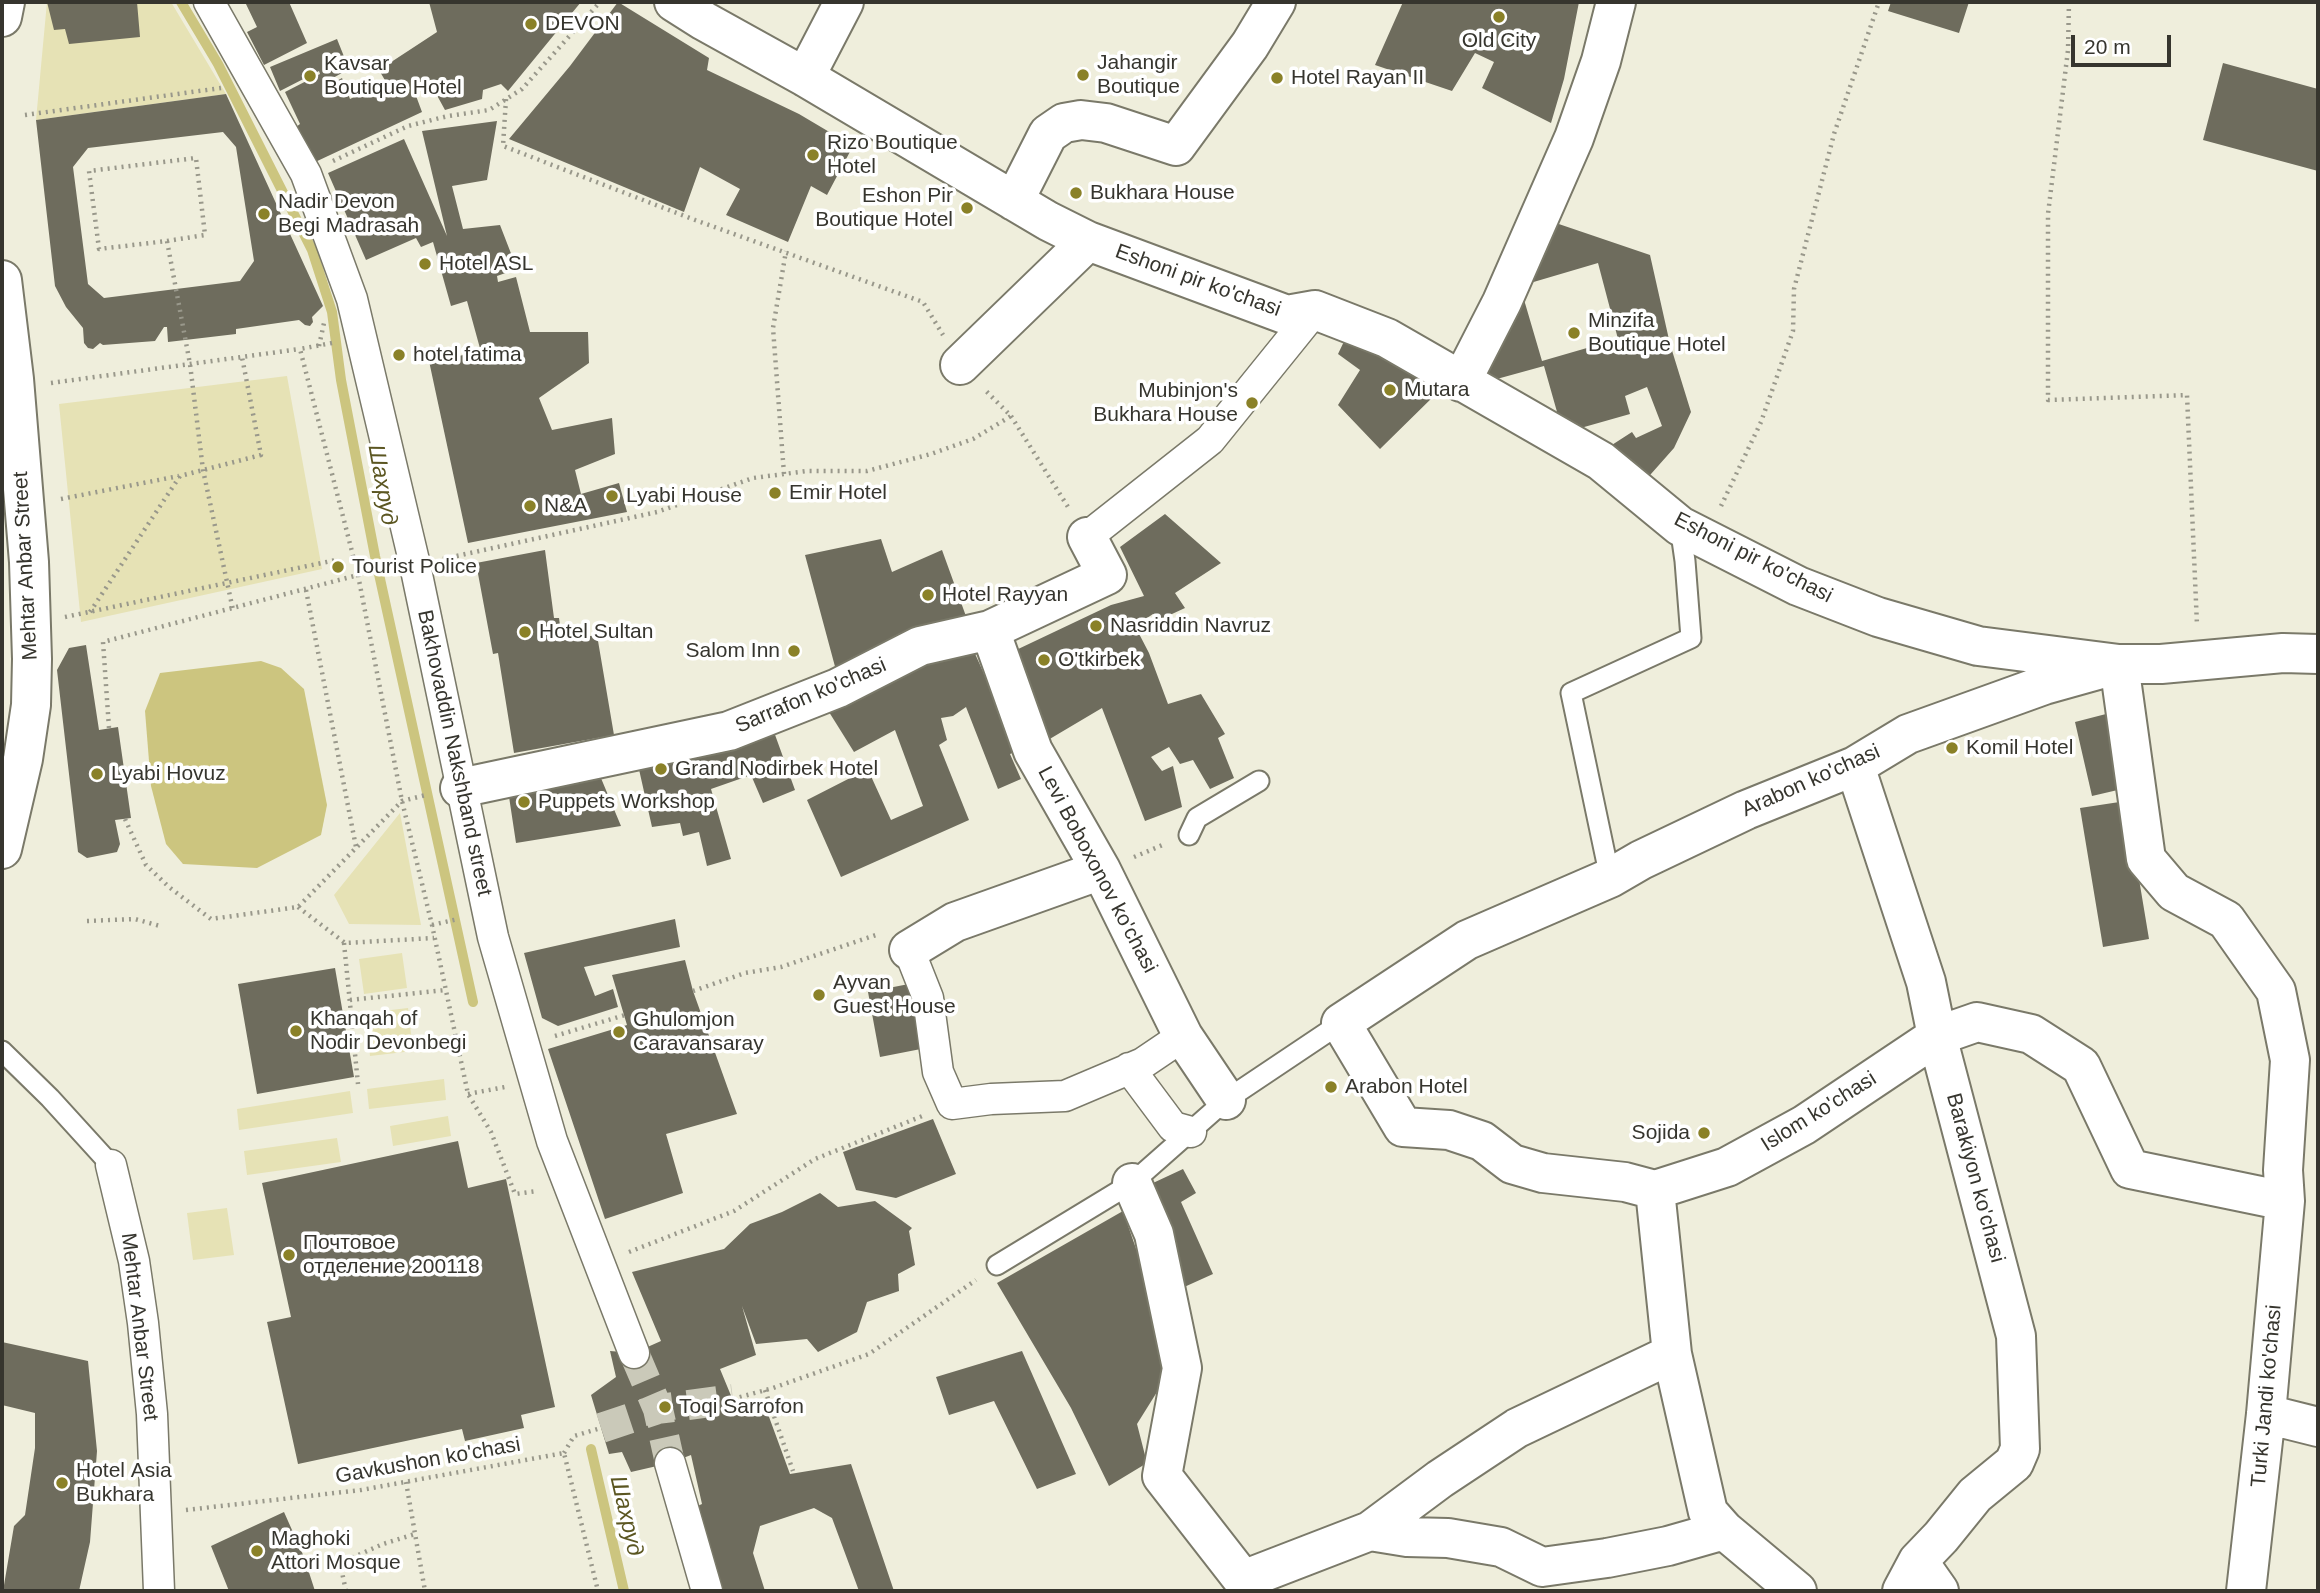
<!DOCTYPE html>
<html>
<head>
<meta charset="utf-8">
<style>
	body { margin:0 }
	#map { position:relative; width:2320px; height:1593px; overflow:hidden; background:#efeedc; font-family:Arial,sans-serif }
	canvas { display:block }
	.frame { position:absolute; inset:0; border:4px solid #36352e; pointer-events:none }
	.scale { position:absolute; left:2071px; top:35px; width:100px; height:32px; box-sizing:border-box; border:4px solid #36352e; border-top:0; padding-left:9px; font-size:21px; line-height:24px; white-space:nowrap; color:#36352e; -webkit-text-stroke:5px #fff; paint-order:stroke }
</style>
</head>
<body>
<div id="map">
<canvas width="2320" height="1593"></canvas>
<div class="frame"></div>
<div class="scale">20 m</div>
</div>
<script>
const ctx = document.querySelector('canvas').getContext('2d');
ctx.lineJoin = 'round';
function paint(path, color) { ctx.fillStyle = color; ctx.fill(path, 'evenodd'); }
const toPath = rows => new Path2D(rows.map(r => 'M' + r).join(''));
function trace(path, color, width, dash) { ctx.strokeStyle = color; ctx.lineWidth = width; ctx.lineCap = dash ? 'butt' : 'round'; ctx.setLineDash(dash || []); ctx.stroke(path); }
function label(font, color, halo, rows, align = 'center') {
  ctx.font = font + ' Arial,sans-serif'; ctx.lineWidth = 7; ctx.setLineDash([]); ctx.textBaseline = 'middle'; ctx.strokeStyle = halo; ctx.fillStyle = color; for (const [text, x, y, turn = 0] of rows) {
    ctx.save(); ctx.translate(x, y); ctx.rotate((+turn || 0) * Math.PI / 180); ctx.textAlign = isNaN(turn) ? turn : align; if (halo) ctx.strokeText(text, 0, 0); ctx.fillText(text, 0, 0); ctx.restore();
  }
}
const green = toPath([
	[47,2,171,2,226,94,36,120],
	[287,376,322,569,81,622,59,404],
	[400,813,421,925,349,924,334,895],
	[402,953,407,988,364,994,359,959],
	[408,1008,413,1051,370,1056,366,1013],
	[444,1079,446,1100,369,1109,367,1089],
	[350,1091,353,1113,239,1130,237,1109],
	[448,1116,451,1136,393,1146,390,1126],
	[337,1138,341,1162,247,1175,244,1151],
	[227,1208,234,1255,193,1260,187,1213]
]);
const water = toPath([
	[261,661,281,668,304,689,327,805,321,835,257,868,183,864,166,844,151,786,145,711,160,673]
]);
const stream = toPath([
	[181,2,218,64,312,250,332,312,341,380,375,556,473,1002],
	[591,1449,624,1591]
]);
const building = toPath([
	[47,2,137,2,140,37,69,44,65,29,54,30],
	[245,2,289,2,307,43,264,65,247,32,257,27],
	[429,2,581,2,508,91,501,84,483,90,482,99,445,110,428,79,412,85,422,112,313,163,296,127,300,124,285,92,320,74,319,71,280,91,270,67,337,39,349,69,324,83,326,87,342,78,350,99,386,82,379,70,437,32],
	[618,2,709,58,707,70,799,114,853,146,827,195,811,186,788,242,726,215,740,189,700,167,684,212,509,139,570,66],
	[1403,2,1579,2,1564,79,1551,123,1482,88,1494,62,1475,53,1452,91,1375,65],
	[1891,2,1969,2,1959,33,1888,11],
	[2223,63,2318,89,2318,171,2203,140],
	[226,94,323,306,312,317,313,322,310,326,305,325,299,320,236,329,236,334,168,342,167,327,164,327,155,341,103,345,100,343,93,349,88,348,84,343,83,328,66,307,55,286,36,120],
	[223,132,236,147,254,261,240,281,104,298,88,284,73,167,88,148],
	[497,121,487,180,452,186,463,229,500,225,517,269,497,276,498,282,516,277,530,332,588,332,589,363,539,398,552,430,612,418,615,454,575,470,581,494,619,483,627,512,468,543,429,361,481,352,467,301,451,306,433,242,421,247,416,238,366,260,328,173,404,139,447,236,422,131],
	[1547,220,1650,255,1670,344,1691,412,1674,448,1643,483,1601,452,1632,432,1636,438,1662,426,1647,387,1625,396,1630,414,1563,433,1544,366,1475,385],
	[1598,263,1618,339,1542,361,1520,286],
	[1349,331,1436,375,1429,386,1437,393,1380,449,1338,405,1360,370,1338,354],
	[1165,514,1221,563,1175,593,1185,608,1159,620,1153,614,1135,626,1149,653,1168,704,1201,694,1225,734,1218,738,1234,778,1210,789,1193,760,1180,764,1169,747,1151,757,1162,771,1173,766,1182,807,1145,821,1102,708,1048,740,1014,651,1111,605,1144,596,1120,547],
	[881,539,892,572,942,550,967,619,837,674,805,555],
	[545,550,554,618,559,618,562,640,597,635,614,735,514,753,498,653,493,654,476,563],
	[86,645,99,730,118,727,131,818,115,820,120,844,117,852,87,858,78,852,57,670,69,648],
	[972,647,994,696,1015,752,1010,754,1021,779,998,789,966,707,953,716,941,718,947,740,939,745,969,820,841,877,807,800,854,776,870,774,891,820,923,806,895,730,854,752,829,712,901,674],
	[2106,714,2122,789,2092,796,2075,722],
	[774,732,795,790,763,803,751,775,711,789,731,859,707,866,699,832,683,836,680,823,652,827,638,765],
	[598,771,621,826,516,843,508,790],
	[2126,801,2149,939,2103,947,2080,808],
	[675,919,680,947,584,967,595,996,613,989,618,1007,558,1026,542,1018,524,953],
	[685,960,693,991,737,1114,666,1134,683,1193,605,1219,548,1049,627,1025,612,975],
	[335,968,354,1077,257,1094,238,984],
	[914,983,926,1048,880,1057,868,992],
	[933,1119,956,1174,896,1198,856,1190,843,1152],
	[458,1141,468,1188,506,1179,555,1407,521,1415,524,1428,465,1441,462,1429,298,1464,267,1322,291,1317,262,1183],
	[1183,1169,1196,1193,1181,1202,1213,1274,1182,1288,1149,1204,1153,1183],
	[820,1193,838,1207,875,1201,912,1228,909,1231,915,1265,898,1274,899,1291,867,1302,857,1332,818,1352,807,1339,756,1344,742,1306,756,1355,720,1369,739,1415,765,1406,790,1474,851,1464,894,1591,859,1591,832,1518,814,1508,760,1526,753,1553,765,1591,722,1591,693,1508,702,1504,691,1455,670,1463,631,1472,622,1452,609,1454,591,1395,616,1377,610,1351,634,1353,661,1341,632,1272,724,1249,750,1224,782,1212],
	[1123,1211,1172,1353,1167,1376,1137,1424,1147,1463,1109,1486,1071,1408,997,1283],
	[2,1342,88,1361,97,1451,90,1542,79,1591,3,1591,14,1526,25,1515,35,1448,35,1413,2,1405],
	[1022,1351,1076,1474,1037,1489,994,1401,949,1415,936,1377],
	[284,1512,304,1557,315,1591,229,1591,211,1546]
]);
const pedestrianTunnel = toPath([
	[634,1353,658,1409,670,1463],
	[601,1428,658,1409,733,1399]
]);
const path = toPath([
	[93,2,93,8],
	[2069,2,2068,50,2048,214,2048,400,2187,395,2197,625],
	[506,99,503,146,695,220,923,302,943,335],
	[25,115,221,88],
	[333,161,408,126,448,116,489,110,522,89,600,2],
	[167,241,205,235,196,158,89,171,99,249,167,241,190,364,203,470,233,610],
	[332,343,300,349,358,575,402,801,432,925,468,1094,491,1132,515,1194,537,1191],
	[319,346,324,323],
	[51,383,300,349],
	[1011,416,1068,507],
	[784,474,773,328,786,251],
	[61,499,179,476],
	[1721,506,1761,422,1793,331,1794,289,1834,134,1879,2],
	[443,559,657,512,753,478,807,471,867,471,931,454,973,439,1011,416,984,389],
	[306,590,356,847],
	[90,612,180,476,261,455,242,357],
	[65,617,336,560],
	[109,728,103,642,358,575,383,571],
	[125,819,146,865,169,887,211,919,298,907,402,801,426,795],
	[1134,857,1165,844],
	[298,907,345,943,434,938],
	[87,921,135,919,160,926],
	[432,925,458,919],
	[344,943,358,1084],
	[693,991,745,973,781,967,876,935],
	[350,1000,446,990],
	[555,1036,625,1015],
	[468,1094,505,1087],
	[629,1252,734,1211,815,1159,925,1115],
	[765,1390,793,1471],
	[733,1399,773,1388,869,1354,976,1280],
	[564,1453,574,1436,601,1428],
	[406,1482,425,1591],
	[186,1510,361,1490,564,1453,598,1591],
	[346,1591,340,1563,383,1544,415,1534]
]);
const service = toPath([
	[1189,835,1197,818,1259,781],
	[1610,878,1571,693,1691,638,1685,561,1680,526],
	[2,1051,50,1098,111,1165],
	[997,1265,1132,1183,1226,1100,1341,1023]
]);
const pedestrian = toPath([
	[209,2,306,174,352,299,415,565,493,937,552,1141,634,1353],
	[1087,537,1210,440,1315,310],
	[909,950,928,998,938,1072,952,1104,991,1099,1065,1096,1143,1063,1183,1036],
	[1129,1068,1173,1127,1191,1132],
	[111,1165,134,1261,143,1323,152,1414,159,1591],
	[670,1463,707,1591]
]);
const minor = toPath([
	[674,2,704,21,805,77,1048,221,1088,241,1287,315,1315,310,1387,338,1601,461,1680,526,1798,586,1878,617,1978,646,2119,664,2146,859,2174,892,2226,920,2276,991,2290,1060,2283,1170,2285,1201,2266,1414,2246,1591],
	[805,77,844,2],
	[1014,201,1048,134,1064,123,1081,120,1106,123,1176,146,1250,45,1276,2],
	[960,365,1088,241],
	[1461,382,1502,302,1574,138,1601,61,1616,2],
	[990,630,1033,751,1101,870,1183,1036,1226,1100],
	[1855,766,1926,982,1937,1036,2016,1336,2020,1449,2014,1463,1975,1495,1941,1537,1918,1561,1902,1591],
	[460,788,729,731,838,688,920,646,990,630,1107,575,1087,537],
	[909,950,955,922,1101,870],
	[1132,1183,1154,1234,1182,1368,1162,1476,1243,1580,1248,1591],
	[1655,1190,1672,1354,1708,1512,1724,1530,1797,1591],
	[2285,1201,2130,1169,2081,1066,2031,1034,1977,1022,1937,1036,1804,1125,1727,1167,1655,1190,1625,1182,1543,1173,1512,1164,1482,1141,1449,1130,1403,1127,1341,1023,1467,940,1610,878,1641,860,1746,810,1855,766,1908,734,2044,685,2119,664,2161,664,2283,653,2318,654],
	[2266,1414,2318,1427],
	[1370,1531,1407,1537,1448,1538,1501,1547,1542,1567,1607,1558,1668,1546,1724,1530],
	[1918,1561,1939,1591],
	[1243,1580,1370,1531,1440,1479,1517,1428,1672,1354]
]);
const secondary = toPath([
	[2,17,5,2],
	[2,280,14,379,29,562,32,659,31,705,23,759,2,849]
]);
const markers = [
	[1499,17,7,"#8a8128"],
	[531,24,7,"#8a8128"],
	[1083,75,7,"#8a8128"],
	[310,76,7,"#8a8128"],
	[1277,78,7,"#8a8128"],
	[813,155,7,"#8a8128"],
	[1076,193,7,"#8a8128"],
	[967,208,7,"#8a8128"],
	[264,214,7,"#8a8128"],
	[425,264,7,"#8a8128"],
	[1574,333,7,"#8a8128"],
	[399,355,7,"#8a8128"],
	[1390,390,7,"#8a8128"],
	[1252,403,7,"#8a8128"],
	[775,493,7,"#8a8128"],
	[612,496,7,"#8a8128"],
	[530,506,7,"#8a8128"],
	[338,567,7,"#8a8128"],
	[928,595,7,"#8a8128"],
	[1096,626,7,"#8a8128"],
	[525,632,7,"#8a8128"],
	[794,651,7,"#8a8128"],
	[1044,660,7,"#8a8128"],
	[1952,748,7,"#8a8128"],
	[661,769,7,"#8a8128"],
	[97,774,7,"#8a8128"],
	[524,802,7,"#8a8128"],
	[819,995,7,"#8a8128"],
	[296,1031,7,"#8a8128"],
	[619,1032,7,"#8a8128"],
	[1331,1087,7,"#8a8128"],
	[1704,1133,7,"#8a8128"],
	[289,1255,7,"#8a8128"],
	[665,1407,7,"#8a8128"],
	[62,1483,7,"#8a8128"],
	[257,1551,7,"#8a8128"]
];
const poiNames = [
	["DEVON",545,24],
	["Old City",1499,41,"center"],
	["Jahangir",1097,63],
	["Boutique",1097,87],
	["Kavsar",324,64],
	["Boutique Hotel",324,88],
	["Hotel Rayan II",1291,78],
	["Rizo Boutique",827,143],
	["Hotel",827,167],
	["Bukhara House",1090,193],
	["Eshon Pir",953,196,"right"],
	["Boutique Hotel",953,220,"right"],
	["Nadir Devon",278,202],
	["Begi Madrasah",278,226],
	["Hotel ASL",439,264],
	["Minzifa",1588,321],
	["Boutique Hotel",1588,345],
	["hotel fatima",413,355],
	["Mutara",1404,390],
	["Mubinjon's",1238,391,"right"],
	["Bukhara House",1238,415,"right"],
	["Emir Hotel",789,493],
	["Lyabi House",626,496],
	["N&A",544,506],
	["Tourist Police",352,567],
	["Hotel Rayyan",942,595],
	["Nasriddin Navruz",1110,626],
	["Hotel Sultan",539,632],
	["Salom Inn",780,651,"right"],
	["O'tkirbek",1058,660],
	["Komil Hotel",1966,748],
	["Grand Nodirbek Hotel",675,769],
	["Lyabi Hovuz",111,774],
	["Puppets Workshop",538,802],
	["Ayvan",833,983],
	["Guest House",833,1007],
	["Khanqah of",310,1019],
	["Nodir Devonbegi",310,1043],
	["Ghulomjon",633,1020],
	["Caravansaray",633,1044],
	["Arabon Hotel",1345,1087],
	["Sojida",1690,1133,"right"],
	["Почтовое",303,1243],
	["отделение 200118",303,1267],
	["Toqi Sarrofon",679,1407],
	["Hotel Asia",76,1471],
	["Bukhara",76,1495],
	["Maghoki",271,1539],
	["Attori Mosque",271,1563]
];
const streetNames = [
	["Eshoni pir ko'chasi",1198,281,20],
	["Eshoni pir ko'chasi",1753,558,27],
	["Mehtar Anbar Street",26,566,-93],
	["Sarrafon ko'chasi",811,696,-23],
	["Bakhovaddin Nakshband street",454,753,78],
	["Arabon ko'chasi",1811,781,-24],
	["Levi Boboxonov ko'chasi",1097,870,62],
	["Islom ko'chasi",1819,1112,-32],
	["Barakiyon ko'chasi",1975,1178,75],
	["Mehtar Anbar Street",139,1327,83],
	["Turki Jandi ko'chasi",2267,1396,-85],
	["Gavkushon ko'chasi",428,1461,-10]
];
const waterNames = [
	["Шахруд",382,485,80],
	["Шахруд",626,1516,77]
];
paint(green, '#e6e2b5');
paint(water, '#ccc57f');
trace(stream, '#ccc57f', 10);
paint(building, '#6e6c5d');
trace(pedestrianTunnel, '#cac9b9', 30, [30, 15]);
trace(service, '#7a7969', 23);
trace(pedestrian, '#7a7969', 33);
trace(minor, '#7a7969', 42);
trace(secondary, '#7a7969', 42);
trace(path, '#99988b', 4.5, [2, 5]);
trace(service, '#fff', 19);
trace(pedestrian, '#fff', 30);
trace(minor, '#fff', 38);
trace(secondary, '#fff', 38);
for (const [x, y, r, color] of markers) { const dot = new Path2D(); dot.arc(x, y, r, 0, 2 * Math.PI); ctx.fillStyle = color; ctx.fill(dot); trace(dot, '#fff', 2.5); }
label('21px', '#36352e', '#fff', poiNames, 'left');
label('21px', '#36352e', '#fff', streetNames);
label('italic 23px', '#5b5621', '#fff', waterNames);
</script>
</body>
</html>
